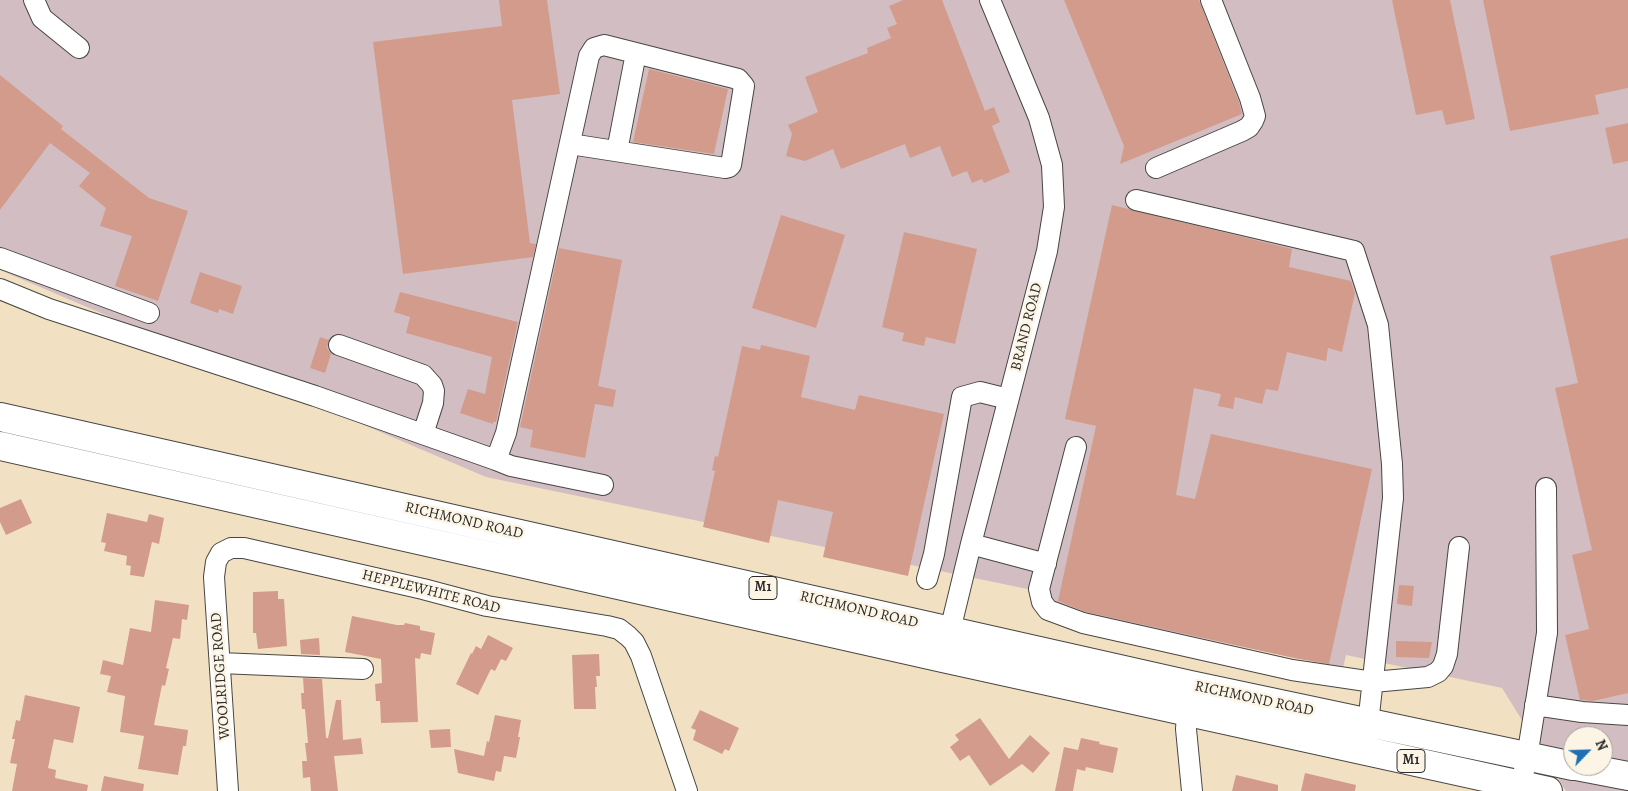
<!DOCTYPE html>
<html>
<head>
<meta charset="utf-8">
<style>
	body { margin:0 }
	#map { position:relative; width:1628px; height:791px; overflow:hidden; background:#f1e1c2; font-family:Alegreya,serif }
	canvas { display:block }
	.north { position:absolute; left:1563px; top:726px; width:50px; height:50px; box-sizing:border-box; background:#fcf5e5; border:1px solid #a8a49b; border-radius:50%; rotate:66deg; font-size:14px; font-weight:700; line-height:20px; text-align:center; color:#2b2b2b }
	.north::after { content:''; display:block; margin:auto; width:18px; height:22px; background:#1f6fb2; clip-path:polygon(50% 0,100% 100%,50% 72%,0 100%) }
</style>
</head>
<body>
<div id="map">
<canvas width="1628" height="791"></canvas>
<div class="north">N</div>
</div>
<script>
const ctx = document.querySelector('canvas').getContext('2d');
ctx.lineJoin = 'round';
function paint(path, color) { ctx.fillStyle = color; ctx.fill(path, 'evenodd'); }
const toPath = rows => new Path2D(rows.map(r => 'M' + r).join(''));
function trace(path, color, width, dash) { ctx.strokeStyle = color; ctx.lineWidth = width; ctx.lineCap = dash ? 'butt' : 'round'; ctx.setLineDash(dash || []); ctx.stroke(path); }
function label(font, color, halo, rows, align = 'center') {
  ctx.font = font + ' Alegreya,serif'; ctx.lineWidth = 5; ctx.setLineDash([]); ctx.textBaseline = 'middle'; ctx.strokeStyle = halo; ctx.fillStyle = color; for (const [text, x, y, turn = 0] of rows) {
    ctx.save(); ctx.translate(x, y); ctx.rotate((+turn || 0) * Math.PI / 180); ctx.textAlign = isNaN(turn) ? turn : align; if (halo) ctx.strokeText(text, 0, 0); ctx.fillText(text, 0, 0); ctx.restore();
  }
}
const industrial = toPath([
	[0,0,1628,0,1628,791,1566,791,1502,688,1346,655,1343,668,1035,603,1037,591,486,477,0,270],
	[1573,736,1603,736,1603,766,1573,766]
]);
const building = toPath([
	[499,0,547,0,560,94,512,100,530,243,536,244,533,257,403,274,373,42,502,26],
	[903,0,942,0,985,111,994,107,1000,122,992,126,1010,172,984,183,982,179,972,183,967,171,952,177,940,146,910,158,905,144,841,169,833,149,805,161,786,156,792,134,788,125,818,112,805,77,868,53,867,48,891,38,887,28,897,24,889,6],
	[1064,0,1199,0,1239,102,1242,114,1120,164,1124,146],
	[1392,0,1450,0,1475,119,1446,125,1442,110,1416,115],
	[1483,0,1628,0,1628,88,1595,95,1599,114,1510,131],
	[649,69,728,89,714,154,633,142],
	[0,75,63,126,61,129,149,198,188,211,158,301,115,286,132,236,100,226,106,208,79,186,90,173,50,143,0,210],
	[1628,123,1628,161,1613,164,1605,128],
	[1112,205,1292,249,1289,267,1351,281,1355,293,1342,352,1328,348,1326,361,1287,352,1278,391,1266,389,1262,404,1235,397,1233,409,1218,406,1221,394,1194,388,1176,495,1195,499,1211,434,1372,469,1329,664,1294,658,1086,612,1058,601,1096,426,1065,419],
	[781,215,845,235,816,328,752,308],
	[904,232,977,249,955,344,926,337,924,346,902,341,904,333,882,327],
	[1628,238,1628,693,1593,701,1583,700,1580,700,1565,635,1589,629,1572,555,1592,550,1555,388,1578,383,1550,256],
	[559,248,622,260,598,386,616,390,613,407,595,404,585,458,530,447,533,430,520,427],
	[200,272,242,286,233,314,219,309,218,313,190,303],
	[400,292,518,322,496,422,493,422,493,424,460,413,468,389,485,394,492,357,406,333,410,317,394,312],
	[320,337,329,340,327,348,331,354,325,373,310,368],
	[761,345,810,356,801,397,855,410,859,395,944,414,908,576,823,557,833,512,778,500,769,543,703,527,715,471,712,470,715,456,718,457,742,346,760,350],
	[21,499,32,523,6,535,0,522,0,508],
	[107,513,147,522,149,514,164,518,159,544,152,542,144,577,130,575,131,566,126,565,127,556,104,551,106,543,101,542],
	[1399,585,1414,586,1412,606,1397,604],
	[278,591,278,599,284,599,287,646,258,649,256,633,253,633,253,592],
	[155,600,189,605,187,620,182,619,180,639,173,638,166,668,169,669,165,686,162,685,154,725,188,730,186,746,183,746,178,775,138,769,144,736,120,732,125,696,107,692,111,676,100,674,103,660,123,665,130,628,151,632],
	[352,616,397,625,404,625,405,623,420,626,420,630,435,633,431,655,421,653,420,659,415,658,418,722,381,723,380,701,376,701,375,684,382,683,381,659,345,652],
	[488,635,513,648,506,661,501,659,495,671,491,669,478,695,456,684,471,653,472,654,476,646,481,649],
	[319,638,320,655,301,654,300,640],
	[1396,641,1432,642,1429,658,1396,657],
	[599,654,600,676,596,676,597,687,595,687,596,709,574,709,572,655],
	[303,678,322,679,326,738,328,738,336,700,341,700,343,740,361,738,363,754,334,756,338,791,311,791,310,777,303,778,302,761,307,761,305,743,308,743,305,709,302,709,301,693,304,693],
	[25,695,80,707,73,743,54,739,48,768,56,770,55,778,88,785,87,791,12,791,17,764,10,763,15,739,12,739,16,720,20,721],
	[700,710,739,728,729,751,725,749,722,754,693,740,696,730,691,728],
	[495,715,521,720,518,737,520,737,516,758,504,756,501,772,496,771,494,781,458,773,454,749,484,756,487,741,489,742],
	[980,718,1009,759,1030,735,1050,753,1033,773,1022,764,990,786,969,755,960,761,950,747,959,740,955,735],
	[450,729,451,747,431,748,429,730],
	[1081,738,1100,742,1099,744,1118,748,1113,773,1086,767,1085,771,1077,769,1073,791,1055,791,1064,747,1078,750],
	[1305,773,1356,785,1355,791,1301,791],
	[1236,775,1278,785,1278,791,1232,791],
	[104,776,144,784,143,791,101,791]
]);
const minor = toPath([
	[34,0,42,18,79,48],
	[617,151,636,53],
	[1156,168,1242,131,1249,127,1253,121,1255,116,1250,98,1211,0],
	[1136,200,1354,251,1378,325,1392,464,1393,498,1365,751],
	[0,258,149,313],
	[0,289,49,309,315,396,496,460,506,433,589,56,594,48,604,45,738,79,744,86,731,165,729,167,725,168,570,144],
	[339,345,423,375,432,385,434,391,433,403,423,434],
	[1076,447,1039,589,1042,602,1048,610,1083,623,1292,670,1373,682,1428,677,1438,672,1443,666,1447,654,1459,547],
	[496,460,511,466,603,485],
	[971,544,1046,564],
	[927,579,934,554,962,397,980,392,1008,399],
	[947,643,971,544,1047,251,1054,207,1052,165,1039,118,990,0],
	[220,663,363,669],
	[1188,700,1186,729,1192,791],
	[1535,705,1582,712,1628,715],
	[1521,784,1527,757,1547,633,1546,488],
	[228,791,214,577,216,562,221,553,231,548,244,548,423,589,487,606,607,626,619,629,628,636,634,642,641,656,687,791]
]);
const highway = toPath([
	[0,417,1190,685,1573,766],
	[0,446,943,658,1548,791],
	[1576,766,1628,776]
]);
const shields = [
	[763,588,28],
	[1411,761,28]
];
const shieldNames = [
	["M1",763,588],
	["M1",1411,761]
];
const streetNames = [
	["BRAND ROAD",1027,327,-76],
	["RICHMOND ROAD",464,521,13],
	["HEPPLEWHITE ROAD",431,592,14],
	["RICHMOND ROAD",859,610,13],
	["WOOLRIDGE ROAD",221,676,-94],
	["RICHMOND ROAD",1254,699,12]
];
paint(industrial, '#d2bec2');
paint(building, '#d39b8b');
trace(minor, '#494642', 22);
trace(highway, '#494642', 30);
trace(minor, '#fff', 20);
trace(highway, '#fff', 28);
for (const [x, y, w] of shields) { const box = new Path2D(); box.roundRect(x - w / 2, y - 11.5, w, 23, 4); ctx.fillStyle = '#fcf5e5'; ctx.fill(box); trace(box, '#2b2b2b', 1); }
label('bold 14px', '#2b2b2b', null, shieldNames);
label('15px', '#2b2b2b', '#fcf5e5', streetNames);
</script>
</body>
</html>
